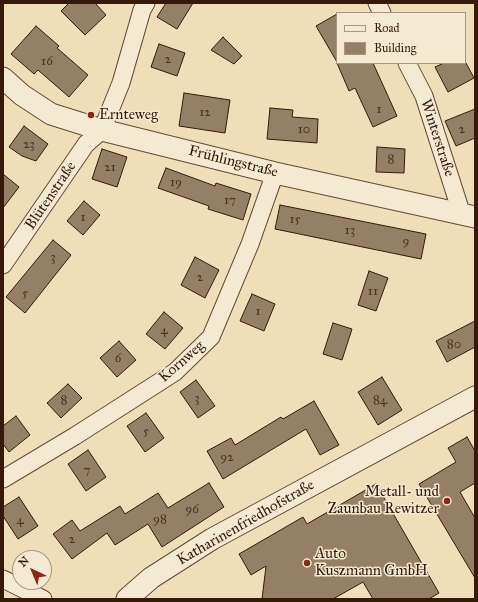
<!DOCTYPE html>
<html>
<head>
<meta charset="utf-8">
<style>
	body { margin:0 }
	#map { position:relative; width:478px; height:602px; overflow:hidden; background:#eedfb9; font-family:"IM FELL Great Primer",serif }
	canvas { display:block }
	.frame { position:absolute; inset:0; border:4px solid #361909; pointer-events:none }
	.legend { position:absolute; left:336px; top:12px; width:130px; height:52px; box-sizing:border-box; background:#f4ead2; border:1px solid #a89682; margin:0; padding:5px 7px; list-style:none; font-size:12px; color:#361909 }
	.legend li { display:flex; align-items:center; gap:8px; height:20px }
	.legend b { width:20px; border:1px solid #a89682 }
	.north { position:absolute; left:12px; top:550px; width:40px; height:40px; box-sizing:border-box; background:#f4ead2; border:1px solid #a89682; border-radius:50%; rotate:316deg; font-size:11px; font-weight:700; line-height:16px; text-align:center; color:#361909 }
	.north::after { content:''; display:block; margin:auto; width:14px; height:18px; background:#8f2418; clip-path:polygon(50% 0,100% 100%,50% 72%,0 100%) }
</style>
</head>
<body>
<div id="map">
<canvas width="478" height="602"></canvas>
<div class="frame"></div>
<ul class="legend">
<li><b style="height:5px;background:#f4ead2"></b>Road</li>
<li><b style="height:11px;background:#968065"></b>Building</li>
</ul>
<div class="north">N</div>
</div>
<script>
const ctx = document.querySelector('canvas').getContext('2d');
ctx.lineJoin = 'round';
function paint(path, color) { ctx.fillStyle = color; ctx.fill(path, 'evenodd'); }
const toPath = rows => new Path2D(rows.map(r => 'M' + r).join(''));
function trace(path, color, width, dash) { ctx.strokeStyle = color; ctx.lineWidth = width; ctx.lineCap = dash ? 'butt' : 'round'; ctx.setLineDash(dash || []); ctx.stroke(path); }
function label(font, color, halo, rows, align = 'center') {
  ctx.font = font + ' "IM FELL Great Primer",serif'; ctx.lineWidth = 3; ctx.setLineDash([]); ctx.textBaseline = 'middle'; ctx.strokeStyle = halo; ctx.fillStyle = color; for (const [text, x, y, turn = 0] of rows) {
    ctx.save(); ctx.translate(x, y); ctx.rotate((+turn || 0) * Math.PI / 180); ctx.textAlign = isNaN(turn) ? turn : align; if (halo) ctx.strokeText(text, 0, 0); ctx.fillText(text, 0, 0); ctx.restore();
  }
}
const building = toPath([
	[69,3,95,3,106,15,85,35,61,11,69,3],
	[166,3,193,3,177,29,157,17,166,3],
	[337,14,337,62,316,26,337,14],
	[36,26,59,46,57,48,88,75,69,97,38,70,34,74,11,54,36,26],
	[223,37,242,56,234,64,211,50,223,37],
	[159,44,185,53,177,76,151,67,159,44],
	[337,63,373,63,397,116,373,127,355,88,349,91,337,63],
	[444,63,466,63,474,78,448,92,435,67,444,63],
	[184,93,230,100,225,133,179,126,184,93],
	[270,108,293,110,292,117,318,119,317,143,267,139,270,108],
	[475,109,475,138,456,146,445,121,475,109],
	[24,126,48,144,36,161,22,156,9,147,24,126],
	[377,147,405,149,404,173,376,172,377,147],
	[102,149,127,157,117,187,92,179,102,149],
	[166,168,215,186,216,183,251,194,243,220,208,209,209,206,158,188,166,168],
	[3,174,19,187,3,208,3,174],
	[84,201,100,215,83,235,67,221,84,201],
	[280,205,426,234,421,259,275,229,280,205],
	[53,240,71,255,25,313,6,297,53,240],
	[195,257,219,270,205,298,181,285,195,257],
	[369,271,388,278,376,311,358,305,369,271],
	[252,294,275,304,264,331,240,321,252,294],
	[164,312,183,328,165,349,146,334,164,312],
	[475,321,475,347,447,362,436,341,475,321],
	[333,323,352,329,342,360,323,354,333,323],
	[119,341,136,360,117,377,100,358,119,341],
	[382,377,402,410,378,425,358,392,382,377],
	[196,380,215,406,198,418,180,392,196,380],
	[68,384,82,398,61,418,47,403,68,384],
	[314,401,339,445,320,455,306,429,223,479,207,451,231,438,235,445,281,417,283,419,314,401],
	[146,413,164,438,145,452,127,426,146,413],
	[16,416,30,435,9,452,3,444,3,426,16,416],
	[467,437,475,451,475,483,460,492,475,518,475,578,419,484,456,462,448,448,467,437],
	[88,450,106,477,86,491,68,464,88,450],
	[209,483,224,507,162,547,148,524,115,545,107,533,72,559,53,534,72,520,80,531,120,506,125,514,158,493,168,508,209,483],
	[376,484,439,593,429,599,373,599,363,582,333,599,262,599,266,566,251,575,239,554,303,517,307,524,376,484],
	[19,497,38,526,18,539,3,516,3,507,19,497]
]);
const minor = toPath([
	[377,3,382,13],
	[407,63,424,96,462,215],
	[3,265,86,144,102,130,121,83,142,10,146,3],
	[3,479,75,436,175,372,211,337,250,244,275,173],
	[3,579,43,599]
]);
const tertiary = toPath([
	[3,78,22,95,51,114,102,130,275,173,475,217],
	[127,599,151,578,212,539,475,397]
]);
const markers = [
	[91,115,4,"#8f2418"],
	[447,501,4,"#8f2418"],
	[307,563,4,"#8f2418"]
];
const numberNames = [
	["2",168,60],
	["16",47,62],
	["1",379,110],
	["12",205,113],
	["10",304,130],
	["2",462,130],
	["23",29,145],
	["8",391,160],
	["21",110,168],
	["19",176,183],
	["17",230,201],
	["1",83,218],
	["15",295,220],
	["13",350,231],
	["9",406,242],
	["3",53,258],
	["2",200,278],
	["11",373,292],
	["5",25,294],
	["1",258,312],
	["4",164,331],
	["80",454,345],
	["6",118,359],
	["3",197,399],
	["8",64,401],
	["84",380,401],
	["5",146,432],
	["92",227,458],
	["7",87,471],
	["96",192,510],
	["98",160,520],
	["4",20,521],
	["2",72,540]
];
const poiNames = [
	["Ernteweg",99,115],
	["Metall- und",439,492,"right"],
	["Zaunbau Rewitzer",439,509,"right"],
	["Auto",315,554],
	["Kuszmann GmbH",315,571]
];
const streetNames = [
	["Winterstraße",437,138,72],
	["Frühlingstraße",233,162,14],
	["Blütenstraße",51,196,-56],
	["Kornweg",182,362,-41],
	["Katharinenfriedhofstraße",246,523,-30]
];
paint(building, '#968065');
trace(building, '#361909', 1);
trace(minor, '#644a35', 19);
trace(tertiary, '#644a35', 23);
trace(minor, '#f4ead2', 17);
trace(tertiary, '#f4ead2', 21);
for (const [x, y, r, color] of markers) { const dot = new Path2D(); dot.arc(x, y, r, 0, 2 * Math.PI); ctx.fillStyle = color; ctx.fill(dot); trace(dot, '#f4ead2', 1.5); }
label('13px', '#4e3320', null, numberNames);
label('15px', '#361909', '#f4ead2', poiNames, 'left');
label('15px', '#361909', '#f4ead2', streetNames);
</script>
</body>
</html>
